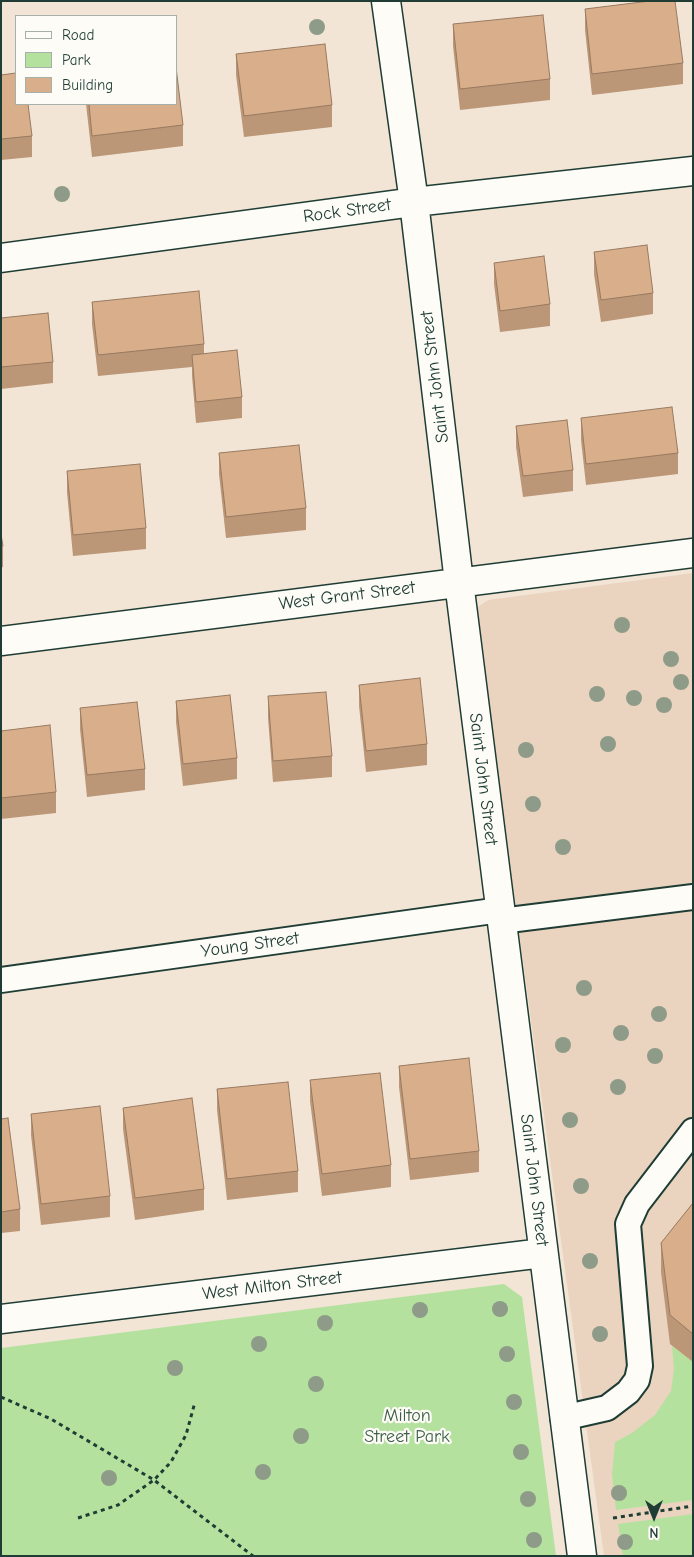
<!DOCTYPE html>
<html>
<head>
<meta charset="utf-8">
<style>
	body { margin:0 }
	#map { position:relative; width:694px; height:1557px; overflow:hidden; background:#f2e5d6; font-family:"Comic Neue",sans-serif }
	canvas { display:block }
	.frame { position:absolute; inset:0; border:2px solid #1f3d34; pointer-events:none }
	.legend { position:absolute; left:15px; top:15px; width:162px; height:90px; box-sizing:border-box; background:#fdfcf7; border:1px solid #a4b0a9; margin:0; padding:6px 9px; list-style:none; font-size:15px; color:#1f3d34 }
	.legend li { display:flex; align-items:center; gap:10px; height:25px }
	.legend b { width:25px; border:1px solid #a4b0a9 }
	.north { position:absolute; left:629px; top:1492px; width:50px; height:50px; -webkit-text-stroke:4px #fdfcf7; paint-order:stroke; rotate:180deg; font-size:14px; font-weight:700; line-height:20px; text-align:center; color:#1f3d34 }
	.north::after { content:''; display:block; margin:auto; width:18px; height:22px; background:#1f3d34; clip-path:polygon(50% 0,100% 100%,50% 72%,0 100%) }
</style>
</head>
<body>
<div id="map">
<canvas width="694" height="1557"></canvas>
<div class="frame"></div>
<ul class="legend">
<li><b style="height:6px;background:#fdfcf7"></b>Road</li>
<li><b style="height:14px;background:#b5e19f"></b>Park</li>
<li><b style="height:14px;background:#d9ae8a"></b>Building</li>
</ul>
<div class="north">N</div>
</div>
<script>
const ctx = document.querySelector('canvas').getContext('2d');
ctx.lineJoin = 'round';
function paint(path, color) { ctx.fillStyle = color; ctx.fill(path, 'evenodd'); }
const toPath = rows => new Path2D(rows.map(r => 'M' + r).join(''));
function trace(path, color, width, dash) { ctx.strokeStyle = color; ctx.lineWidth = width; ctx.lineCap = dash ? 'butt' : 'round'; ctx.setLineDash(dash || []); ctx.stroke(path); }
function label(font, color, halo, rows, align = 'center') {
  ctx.font = font + ' "Comic Neue",sans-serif'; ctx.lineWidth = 4.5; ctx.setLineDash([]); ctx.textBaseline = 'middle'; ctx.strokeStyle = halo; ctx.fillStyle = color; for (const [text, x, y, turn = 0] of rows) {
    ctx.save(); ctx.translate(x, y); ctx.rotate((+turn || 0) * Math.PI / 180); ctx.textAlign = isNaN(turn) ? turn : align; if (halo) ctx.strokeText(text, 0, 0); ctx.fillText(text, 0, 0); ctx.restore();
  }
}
const built = toPath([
	[693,573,693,1556,604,1556,475,609,488,600]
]);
const green = toPath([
	[504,1284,522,1297,556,1556,1,1556,1,1348],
	[672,1346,693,1362,693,1500,616,1510,612,1474,615,1442,632,1433,655,1415,671,1391,674,1369],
	[693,1514,693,1556,623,1556,618,1524]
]);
const path = toPath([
	[1,1397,51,1419,154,1480,253,1556],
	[78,1518,118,1505,154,1480,171,1462,186,1435,195,1402],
	[613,1518,693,1506]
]);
const service = toPath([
	[501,921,693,897],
	[1,980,500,910],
	[563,1418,607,1408,628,1392,637,1380,640,1366,628,1224,637,1204,693,1131]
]);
const minor = toPath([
	[386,1,414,202,459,582,582,1556],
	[1,258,414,202,693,171],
	[1,641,693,553],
	[1,1319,543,1253]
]);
const trees = [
	[317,27],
	[62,194],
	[622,625],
	[671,659],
	[681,682],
	[597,694],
	[634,698],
	[664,705],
	[608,744],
	[526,750],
	[533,804],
	[563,847],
	[584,988],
	[659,1014],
	[621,1033],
	[563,1045],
	[655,1056],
	[618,1087],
	[570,1120],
	[581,1186],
	[590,1261],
	[500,1309],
	[420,1310],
	[325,1323],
	[600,1334],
	[259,1344],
	[507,1354],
	[175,1368],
	[316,1384],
	[514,1402],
	[301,1436],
	[521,1452],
	[263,1472],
	[109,1478],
	[619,1493],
	[528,1499],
	[534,1540],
	[625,1542]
];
const wall = toPath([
	[585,9,683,63,683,84,592,95,585,30],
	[453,24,550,79,550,100,460,110,453,46],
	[236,54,332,105,332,127,244,137,236,75],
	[1,75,32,136,32,157,1,160],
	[86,104,176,104,183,125,183,146,92,157],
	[594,252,653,293,653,314,601,322,594,274],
	[494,263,550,304,550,326,500,332,494,284],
	[92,302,204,344,204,353,242,397,242,418,196,423,192,376,192,367,98,376,92,324],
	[1,318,53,362,53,383,1,389],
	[581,418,678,453,678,474,586,485,581,440],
	[516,426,573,470,573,491,523,497,516,447],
	[219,453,306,508,306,530,226,538,219,474],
	[67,471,146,528,146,549,73,556,67,492],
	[1,534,3,546,3,567,1,568],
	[359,685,427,744,427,765,366,772,359,706],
	[268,696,332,756,332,777,273,782,268,718],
	[176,701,237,758,237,779,183,786,176,722],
	[80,708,145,769,145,790,87,797,80,729],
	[1,731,56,792,56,813,1,819],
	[399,1066,479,1151,479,1172,410,1180,399,1087],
	[310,1080,391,1165,391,1187,322,1196,310,1101],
	[217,1089,298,1171,298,1192,227,1200,217,1110],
	[123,1108,204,1189,204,1210,135,1220,123,1129],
	[31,1114,110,1196,110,1217,41,1225,31,1135],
	[1,1119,20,1209,20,1231,1,1233],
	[693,1203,693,1362,670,1344,661,1272,661,1243]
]);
const building = toPath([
	[650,1,675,1,683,63,592,74,585,9,650,1],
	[543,15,550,79,460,89,453,24,543,15],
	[325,44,332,105,244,116,236,54,325,44],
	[176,67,183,125,92,136,89,104,176,104,176,67],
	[16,73,16,104,28,104,32,136,1,139,1,75,16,73],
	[647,245,653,293,601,300,594,252,647,245],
	[544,256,550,304,500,311,494,263,544,256],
	[199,291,204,344,98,355,92,302,199,291],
	[48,313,53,362,1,367,1,318,48,313],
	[237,350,242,397,196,402,192,355,237,350],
	[672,407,678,453,586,464,581,418,672,407],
	[567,420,573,470,523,476,516,426,567,420],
	[299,445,306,508,226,517,219,453,299,445],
	[140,464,146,528,73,535,67,471,140,464],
	[1,534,3,546,1,546,1,534],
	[420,678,427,744,366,751,359,685,420,678],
	[326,692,332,756,273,761,268,696,326,692],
	[230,695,237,758,183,764,176,701,230,695],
	[137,702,145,769,87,775,80,708,137,702],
	[50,725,56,792,1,798,1,731,50,725],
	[469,1058,479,1151,410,1159,399,1066,469,1058],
	[380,1073,391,1165,322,1174,310,1080,380,1073],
	[288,1082,298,1171,227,1179,217,1089,288,1082],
	[192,1098,204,1189,135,1198,123,1108,192,1098],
	[100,1106,110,1196,41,1204,31,1114,100,1106],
	[8,1118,20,1209,1,1212,1,1119,8,1118],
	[693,1203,693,1334,670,1315,661,1243,693,1203]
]);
const streetNames = [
	["Rock Street",347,211,-8],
	["Saint John Street",435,377,-97],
	["West Grant Street",347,596,-7],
	["Saint John Street",483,779,83],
	["Young Street",250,945,-8],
	["Saint John Street",534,1180,83],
	["West Milton Street",272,1286,-7]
];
const parkNames = [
	["Milton",407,1416],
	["Street Park",407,1437]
];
paint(built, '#ead4bf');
paint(green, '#b5e19f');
trace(service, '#1f3d34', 28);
trace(minor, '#1f3d34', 31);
trace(path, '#1f3d34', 3, [4, 4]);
trace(service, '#fdfcf7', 24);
trace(minor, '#fdfcf7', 28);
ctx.fillStyle = '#8e9b88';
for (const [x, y] of trees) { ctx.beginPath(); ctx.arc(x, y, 8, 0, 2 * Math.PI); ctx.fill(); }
paint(wall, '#bb9677');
paint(building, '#d9ae8a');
trace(building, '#987a61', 1);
label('18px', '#1f3d34', '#fdfcf7', streetNames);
label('18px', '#3d5e49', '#fdfcf7', parkNames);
</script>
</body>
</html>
